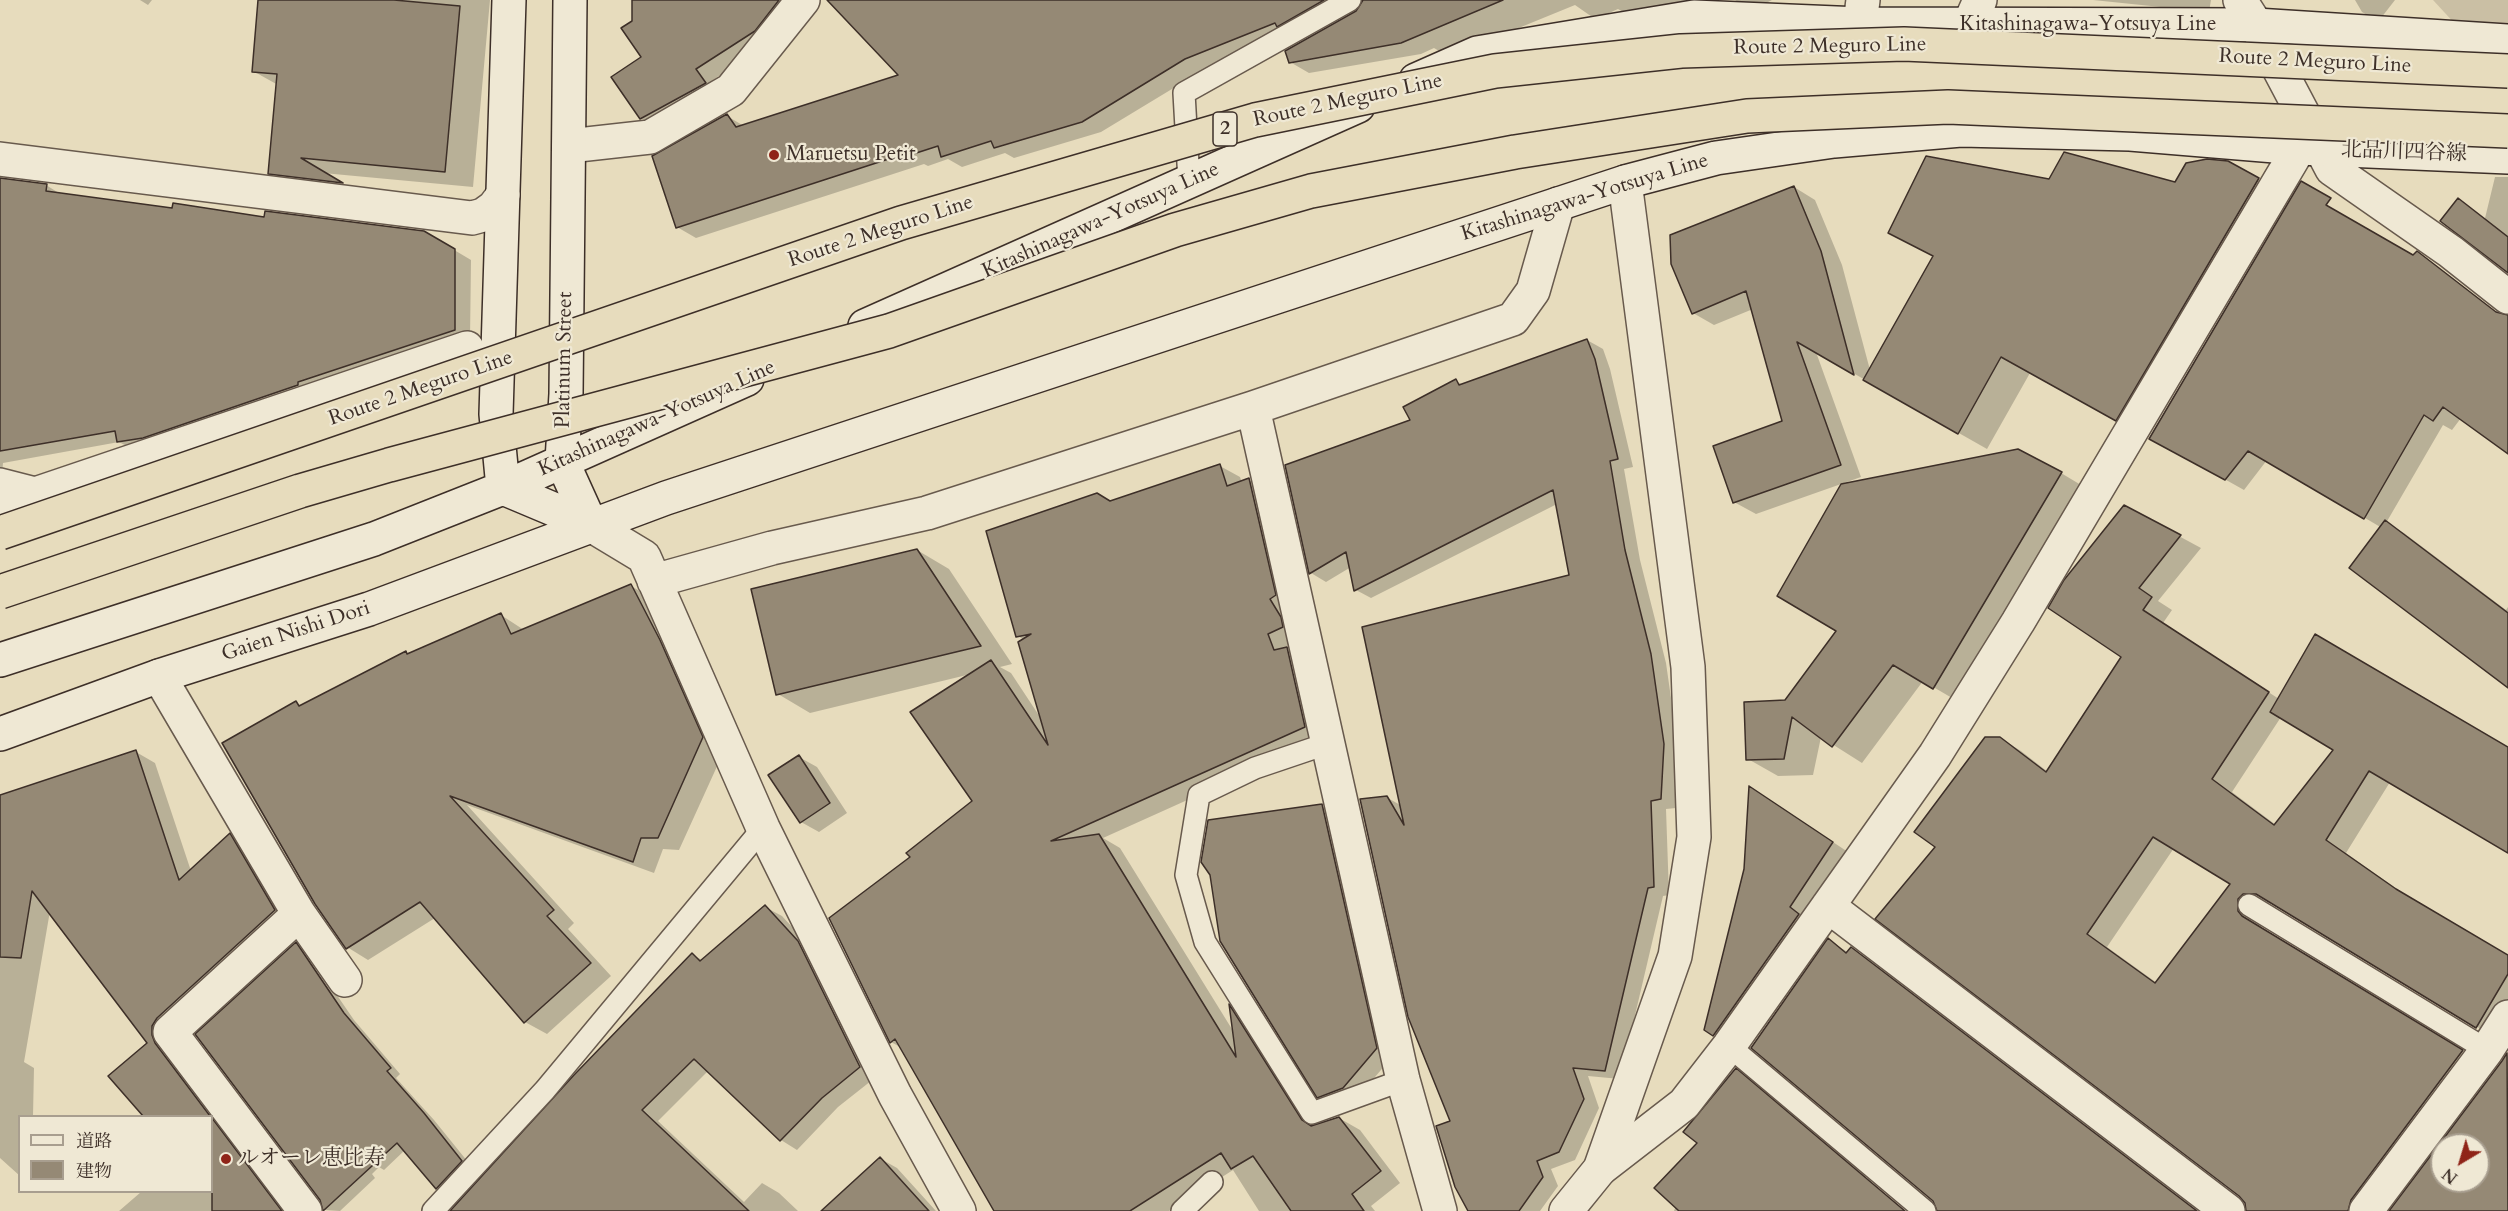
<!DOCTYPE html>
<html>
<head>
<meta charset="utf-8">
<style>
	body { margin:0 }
	#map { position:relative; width:2508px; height:1211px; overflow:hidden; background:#e7dcbd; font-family:Cardo,"Noto Serif JP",serif }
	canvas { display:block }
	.legend { position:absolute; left:18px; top:1115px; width:195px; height:78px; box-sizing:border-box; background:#efe8d4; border:2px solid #a89e8f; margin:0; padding:8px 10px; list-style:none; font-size:18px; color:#3d2f28 }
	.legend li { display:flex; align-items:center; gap:12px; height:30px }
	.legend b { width:30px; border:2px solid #a89e8f }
	.north { position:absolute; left:2430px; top:1133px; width:60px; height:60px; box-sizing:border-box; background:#efe8d4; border:2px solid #a89e8f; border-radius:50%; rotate:218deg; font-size:16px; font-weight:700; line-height:24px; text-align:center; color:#3d2f28 }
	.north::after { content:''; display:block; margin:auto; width:21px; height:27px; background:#8f2418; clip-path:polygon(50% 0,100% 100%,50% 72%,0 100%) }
</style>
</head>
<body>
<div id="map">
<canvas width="2508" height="1211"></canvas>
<ul class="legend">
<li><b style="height:8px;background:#efe8d4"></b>道路</li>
<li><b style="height:16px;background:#958975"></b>建物</li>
</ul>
<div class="north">N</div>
</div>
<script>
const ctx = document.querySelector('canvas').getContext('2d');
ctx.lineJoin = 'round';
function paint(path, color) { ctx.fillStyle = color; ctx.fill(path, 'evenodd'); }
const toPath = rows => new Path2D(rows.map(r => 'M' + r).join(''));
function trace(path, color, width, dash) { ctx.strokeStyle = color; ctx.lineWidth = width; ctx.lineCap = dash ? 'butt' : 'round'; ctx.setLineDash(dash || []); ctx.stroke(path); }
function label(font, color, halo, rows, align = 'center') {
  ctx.font = font + ' Cardo,"Noto Serif JP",serif'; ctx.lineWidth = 4.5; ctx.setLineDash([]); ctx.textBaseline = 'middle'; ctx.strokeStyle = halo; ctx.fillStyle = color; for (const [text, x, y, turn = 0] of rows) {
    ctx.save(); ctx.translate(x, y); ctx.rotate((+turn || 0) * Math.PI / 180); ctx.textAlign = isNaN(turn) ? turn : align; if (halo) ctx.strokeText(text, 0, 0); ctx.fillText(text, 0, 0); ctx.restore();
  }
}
const green = toPath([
	[2433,0,2508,0,2508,29,2457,26]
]);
const shadow = toPath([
	[140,0,152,0,148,5],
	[260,0,490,0,473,187,323,173,365,198,298,189,270,173,278,85,253,71],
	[634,0,806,0,772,40,713,80,722,93,659,128,641,118,643,57,633,22],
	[830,0,1693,0,1662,14,1625,13,1618,9,1595,19,1575,5,1477,45,1467,39,1439,51,1434,48,1421,54,1309,73,1290,62,1362,8,1364,0,1297,36,1205,69,1101,132,1014,158,1005,153,962,167,948,159,928,166,924,164,696,238,677,227,727,116,744,126,901,75],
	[1735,0,1772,0,1752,10],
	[2093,0,2211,0,2209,12],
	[2355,0,2395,0,2381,18,2371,17,2362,12],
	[2228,162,2287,196,2145,436,2030,373,1987,449,1816,352,1861,477,1756,514,1734,502,1783,422,1753,309,1714,325,1693,313,1794,187,1815,200,1842,265,1870,370,1934,257,1890,232,2050,181,2176,184],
	[2495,177,2508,177,2508,265,2478,247],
	[0,179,46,185,62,195,266,219,424,232,471,260,470,339,134,450,119,442,3,463,0,500],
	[1587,340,1603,349,1610,369,1633,467,1624,469,1640,560,1666,663,1679,754,1676,808,1666,809,1669,895,1663,896,1620,1079,1588,1076,1599,1108,1575,1160,1551,1169,1558,1186,1540,1211,1470,1211,1386,797,1402,806,1570,576,1557,504,1371,598,1356,590,1351,567,1326,582,1311,573,1287,466,1412,421,1456,381,1463,385],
	[2508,346,2508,452,2461,418,2452,430,2443,425,2386,523,2404,533,2506,610,2508,607,2508,686,2382,528,2267,460,2244,490,2169,448],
	[1220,466,1240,477,1242,483,1249,480,1270,492,1302,638,1287,646,1289,649,1307,660,1325,738,1103,838,1120,848,1235,1034,1231,1007,1249,1018,1317,1125,1339,1118,1360,1130,1400,1183,1371,1206,1375,1211,1259,1211,1233,1170,1169,1211,995,1211,902,1048,891,1042,912,858,975,802,971,674,810,713,778,694,917,550,949,569,1012,664,1000,667,1011,673,1040,717,1024,640,1018,636,1110,502],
	[2061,473,2091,491,1964,705,1923,681,1862,763,1821,737,1813,775,1778,776,1748,759,1786,701],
	[2125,507,2201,548,2158,601,2172,610,2163,623,2279,699,2508,749,2508,851,2390,782,2346,853,2417,903,2508,957,2508,1026,2499,1040,2276,905,2270,903,2259,909,2257,918,2263,930,2483,1063,2372,1211,2251,1211,2247,1208,2241,1195,1937,847,2000,738,2021,751,2048,772,2123,657],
	[2281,717,2335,749,2276,825,2232,792],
	[2174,848,2232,884,2157,983,2107,947],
	[631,586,652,598,724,751,679,850,663,849,654,873,467,805,574,923,568,929,611,976,547,1034,525,1022,435,918,368,960,347,947,296,703,302,706,406,652,409,655,501,615,524,630],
	[136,752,155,763,191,871,230,835,249,846,294,922,177,1029,291,1211,119,1211,141,1192,212,1192,212,1116,144,1116,110,1076,149,1043,50,911,24,1062,34,1068,33,1116,20,1116,20,1176,0,1158,0,796],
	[799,757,817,767,847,813,819,832,801,822],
	[1765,797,1848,852,1729,1044,1714,1035],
	[1322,806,1338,815,1392,1057,1358,1097,1334,1106,1318,1096],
	[765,907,782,916,815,952,876,1077,838,1107,797,1150,781,1140,709,1070,658,1121,744,1202,762,1183,779,1193,798,1211,456,1211,693,955,702,960],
	[1829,940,1849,953,1852,949,1869,959,2200,1211,1938,1211],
	[296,944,306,950,354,1020,400,1074,396,1078,434,1120,472,1167,447,1194,437,1188,405,1150,384,1170,379,1167,372,1174,375,1178,340,1211,325,1210,321,1199],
	[2508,1055,2508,1211,2391,1211,2504,1061],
	[2442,1145,2478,1145,2478,1181,2442,1181],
	[1736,1070,1752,1079,1867,1176,1830,1211,1674,1211,1699,1143],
	[881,1159,897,1168,936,1211,823,1211]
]);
const building = toPath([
	[258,0,394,0,460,6,445,172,301,158,343,183,268,174,277,74,252,72,258,0],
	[632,0,779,0,755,31,696,69,706,83,640,119,611,77,641,57,621,28,632,21,632,0],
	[827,0,1324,0,1277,27,1275,23,1185,59,1082,122,994,148,991,141,941,157,938,146,907,156,907,153,676,228,652,156,727,114,736,127,898,75,827,0],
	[1363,0,1503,0,1401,43,1289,63,1285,51,1356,11,1363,0],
	[2064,152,2175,182,2186,163,2207,159,2228,161,2259,178,2116,421,2001,357,1958,434,1863,380,1933,256,1888,233,1926,156,2049,179,2064,152],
	[0,178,47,184,46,191,172,208,173,203,264,217,265,211,424,231,455,249,455,330,298,382,298,385,143,438,117,442,115,431,0,451,0,178],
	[2301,181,2331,198,2326,205,2413,255,2417,251,2496,312,2508,315,2508,454,2443,407,2433,421,2424,415,2364,519,2248,451,2225,480,2149,439,2301,181],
	[1794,186,1821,251,1854,375,1797,342,1841,465,1733,503,1713,446,1782,421,1746,291,1692,314,1671,264,1670,235,1794,186],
	[2458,198,2508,237,2508,273,2440,221,2458,198],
	[1587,339,1595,359,1618,459,1610,461,1625,550,1651,654,1664,744,1661,799,1651,801,1654,887,1648,888,1605,1071,1573,1068,1584,1099,1559,1152,1537,1161,1543,1177,1519,1211,1468,1211,1455,1187,1436,1126,1450,1121,1408,1017,1360,799,1387,796,1404,825,1362,627,1569,575,1553,490,1354,591,1346,552,1309,574,1285,465,1410,420,1403,407,1456,379,1459,385,1587,339],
	[2018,449,2062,472,1933,689,1893,665,1832,747,1792,717,1784,759,1746,760,1744,702,1785,700,1836,631,1777,596,1841,484,2018,449],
	[1220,464,1227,486,1249,478,1276,595,1270,599,1281,617,1283,627,1268,634,1274,650,1287,647,1305,727,1051,841,1099,834,1236,1057,1229,1004,1302,1120,1311,1126,1339,1117,1381,1171,1352,1194,1364,1211,1291,1211,1253,1156,1231,1169,1221,1153,1130,1211,994,1211,895,1039,890,1043,829,918,910,857,906,853,972,801,910,712,991,660,1048,745,1018,642,1031,634,1016,637,986,531,1097,493,1110,501,1220,464],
	[2124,505,2181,535,2139,588,2152,597,2143,610,2269,692,2212,779,2274,825,2333,750,2270,712,2315,634,2508,747,2508,853,2369,771,2326,840,2396,889,2508,955,2508,974,2476,1028,2256,894,2243,894,2238,899,2238,911,2242,916,2463,1050,2351,1200,2348,1211,2246,1211,2245,1203,2239,1196,1875,919,1935,847,1914,832,1985,737,2000,737,2046,772,2121,657,2048,608,2064,580,2124,505],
	[2153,837,2230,884,2155,983,2087,934,2153,837],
	[2385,520,2508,613,2508,688,2349,568,2385,520],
	[917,549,981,646,776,695,751,589,917,549],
	[631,584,660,640,703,737,658,838,641,838,633,862,450,796,554,910,547,916,591,963,524,1023,420,902,346,949,315,904,222,743,296,701,299,706,406,651,407,654,501,613,511,634,631,584],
	[136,750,179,880,230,833,275,910,157,1018,152,1026,152,1035,155,1043,210,1116,143,1116,108,1076,147,1043,32,891,21,958,0,957,0,795,136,750],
	[799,755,830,803,800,823,768,775,799,755],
	[1749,786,1833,842,1790,907,1799,914,1713,1036,1704,1030,1744,869,1749,786],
	[1322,804,1377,1048,1343,1088,1317,1098,1220,941,1210,875,1201,862,1208,820,1322,804],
	[765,905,798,941,860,1067,822,1098,780,1141,694,1059,642,1110,749,1211,450,1211,574,1075,692,953,700,961,765,905],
	[1828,938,1846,953,1851,947,2197,1211,1937,1211,1933,1201,1751,1048,1828,938],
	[296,942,344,1013,391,1068,387,1071,424,1113,462,1161,436,1189,397,1143,323,1211,320,1200,195,1034,296,942],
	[2507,1053,2508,1211,2389,1211,2502,1061,2507,1053],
	[2442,1145,2478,1145,2478,1181,2442,1181,2442,1145],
	[1736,1068,1905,1211,1679,1211,1654,1188,1697,1143,1683,1132,1736,1068],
	[212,1118,282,1211,212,1211,212,1118],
	[880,1157,929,1211,821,1211,880,1157]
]);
const service = toPath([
	[1189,181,1184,93,1350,0],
	[0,479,43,490],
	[1329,743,1255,768,1199,795,1186,875,1205,942,1312,1113,1403,1080],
	[2249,905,2487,1050],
	[1729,1046,1925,1211],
	[433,1211,545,1090,763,828],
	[1182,1211,1212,1182]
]);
const minor = toPath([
	[2240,0,2256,25,2332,169,2451,252,2508,297],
	[1860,24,1863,0],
	[1969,25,1980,0],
	[569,146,650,137,731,90,803,0],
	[0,159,472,218,483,215,494,207,503,195],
	[1253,408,1403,1080,1440,1211],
	[0,506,467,348],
	[591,525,644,557,763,828,895,1095,959,1211],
	[654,581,772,548,927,513,1253,408,1513,319,1533,291,1558,204],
	[159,676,299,914,345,980],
	[1828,906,2228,1211],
	[299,914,170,1032,305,1211],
	[1600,1169,1684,1104,1729,1046,1935,755,2018,622,2299,148],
	[2366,1211,2487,1050,2508,1017]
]);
const tertiary = toPath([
	[1566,1211,1600,1169,1675,956,1694,837,1688,667,1625,182]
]);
const secondary = toPath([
	[570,0,566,394,562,461,591,525],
	[1416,80,1477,53,1694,17,1860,24,2256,25,2508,41],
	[865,326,1358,106],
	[503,488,496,414,509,0],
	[503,488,591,525],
	[0,660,374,539,503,488,747,379],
	[0,734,159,676,369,609,666,498,1625,182,1716,158,1834,141,1961,130,2130,134,2299,148,2508,157]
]);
const motorwayBridge = toPath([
	[0,533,901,223,1255,120,1495,71,1681,51,1904,44,2508,71],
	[0,592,300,491,389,465,889,331,1175,230,1311,191,1515,152,1747,116,1948,107,2508,131]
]);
const markers = [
	[774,155,6,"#8f2418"],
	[226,1159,6,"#8f2418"]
];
const shields = [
	[1225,129,24]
];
const shieldNames = [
	["2",1225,129]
];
const streetNames = [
	["Kitashinagawa-Yotsuya Line",2088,25],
	["Route 2 Meguro Line",1830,47,-1],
	["Route 2 Meguro Line",2315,62,3],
	["Route 2 Meguro Line",1348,101,-12],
	["北品川四谷線",2404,153,2],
	["Kitashinagawa-Yotsuya Line",1585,198,-17],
	["Kitashinagawa-Yotsuya Line",1101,221,-24],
	["Route 2 Meguro Line",881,232,-18],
	["Platinum Street",565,360,-89],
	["Route 2 Meguro Line",421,389,-19],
	["Kitashinagawa-Yotsuya Line",657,419,-24],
	["Gaien Nishi Dori",296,632,-18]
];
const poiNames = [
	["Maruetsu Petit",786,155],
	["ルオーレ恵比寿",238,1159]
];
paint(green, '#cabfa4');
paint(shadow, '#0003');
paint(building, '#958975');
trace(building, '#3d2f28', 1.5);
trace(service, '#685a4d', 24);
trace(minor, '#685a4d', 36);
trace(tertiary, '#685a4d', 36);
trace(secondary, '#3d2f28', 36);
trace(service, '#efe8d4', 21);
trace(minor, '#efe8d4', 33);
trace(tertiary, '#efe8d4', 33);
trace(secondary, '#efe8d4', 33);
trace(motorwayBridge, '#3d2f28', 36, []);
trace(motorwayBridge, '#e7dcbd', 33);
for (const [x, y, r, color] of markers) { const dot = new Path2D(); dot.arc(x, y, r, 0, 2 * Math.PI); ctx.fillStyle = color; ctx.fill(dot); trace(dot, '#efe8d4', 2); }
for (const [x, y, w] of shields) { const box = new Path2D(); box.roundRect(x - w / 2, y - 17, w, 34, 4.5); ctx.fillStyle = '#efe8d4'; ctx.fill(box); trace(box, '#3d2f28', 1.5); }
label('bold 20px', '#3d2f28', null, shieldNames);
label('21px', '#3d2f28', '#efe8d4', streetNames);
label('21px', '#3d2f28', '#efe8d4', poiNames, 'left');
</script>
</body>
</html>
